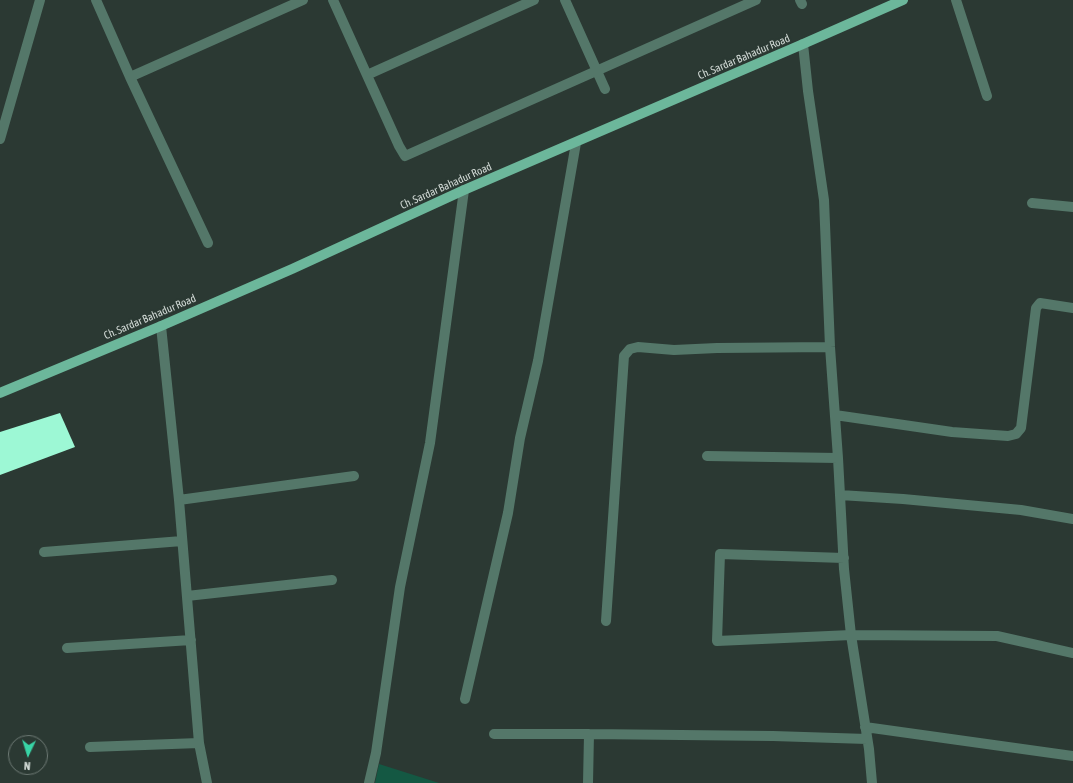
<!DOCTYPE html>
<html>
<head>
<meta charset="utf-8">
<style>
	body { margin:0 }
	#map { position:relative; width:1073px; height:783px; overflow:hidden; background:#2b3933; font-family:"Asap Condensed",sans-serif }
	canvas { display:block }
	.north { position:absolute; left:8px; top:735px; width:40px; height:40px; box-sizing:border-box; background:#2b3933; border:1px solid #6e7a75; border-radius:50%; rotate:184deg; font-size:11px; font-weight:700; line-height:16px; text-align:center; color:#d3dbd7 }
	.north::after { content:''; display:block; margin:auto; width:14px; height:18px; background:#38d4a6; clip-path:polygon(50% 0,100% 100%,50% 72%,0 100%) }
</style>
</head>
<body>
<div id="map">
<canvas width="1073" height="783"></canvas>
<div class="north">N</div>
</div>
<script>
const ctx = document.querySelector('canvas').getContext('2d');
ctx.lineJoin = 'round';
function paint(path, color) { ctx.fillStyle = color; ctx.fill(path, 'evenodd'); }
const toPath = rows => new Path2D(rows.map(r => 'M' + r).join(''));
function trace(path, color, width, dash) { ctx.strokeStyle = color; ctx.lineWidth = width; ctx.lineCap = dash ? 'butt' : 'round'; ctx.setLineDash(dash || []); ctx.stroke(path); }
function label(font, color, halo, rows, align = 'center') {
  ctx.font = font + ' "Asap Condensed",sans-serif'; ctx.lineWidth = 4; ctx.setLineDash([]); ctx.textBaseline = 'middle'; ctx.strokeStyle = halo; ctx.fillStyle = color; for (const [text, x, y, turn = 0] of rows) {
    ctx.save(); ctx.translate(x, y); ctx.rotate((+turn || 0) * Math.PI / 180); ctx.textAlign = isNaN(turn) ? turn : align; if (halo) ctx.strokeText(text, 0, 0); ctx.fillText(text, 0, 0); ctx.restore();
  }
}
const green = toPath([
	[379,764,439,783,375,783]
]);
const building = toPath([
	[60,413,75,447,0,475,0,432]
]);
const minor = toPath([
	[96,0,130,77,208,243],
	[333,0,399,146,405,156,756,0],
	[565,0,605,89],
	[800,0,802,4],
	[956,0,987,96],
	[803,44,808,91,824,200,830,347,838,458,844,569,851,635,869,749,872,783],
	[367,75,534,0],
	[130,77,303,0],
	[0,139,40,0],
	[1032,203,1073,207],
	[161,326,179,500,199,743,207,783],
	[835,415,952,432,1008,436,1016,434,1021,428,1036,308,1040,303,1073,308],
	[707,456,838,458],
	[840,495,903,499,1021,510,1073,519],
	[179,500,354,476],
	[44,552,182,541],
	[844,558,720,554,717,641,851,635,997,636,1073,653],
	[187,596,332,580],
	[606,621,624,356,630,349,638,347,674,350,717,348,830,347],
	[67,648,191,640],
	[465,699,508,513,520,438,538,361,576,143],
	[865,727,1073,756],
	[494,734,589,734,773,736,867,739],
	[90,747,199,743],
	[369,783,376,753,400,587,430,443,464,190],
	[588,783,589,734]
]);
const major = toPath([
	[0,393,161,326,292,269,464,190,803,44,903,0]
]);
const streetNames = [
	["Ch. Sardar Bahadur Road",744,57,-23],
	["Ch. Sardar Bahadur Road",446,186,-24],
	["Ch. Sardar Bahadur Road",150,317,-23]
];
paint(green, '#145843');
paint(building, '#9df8d5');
trace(minor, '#547769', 10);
trace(major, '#6cb79b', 10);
label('11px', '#d3dbd7', '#2b3933', streetNames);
</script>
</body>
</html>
